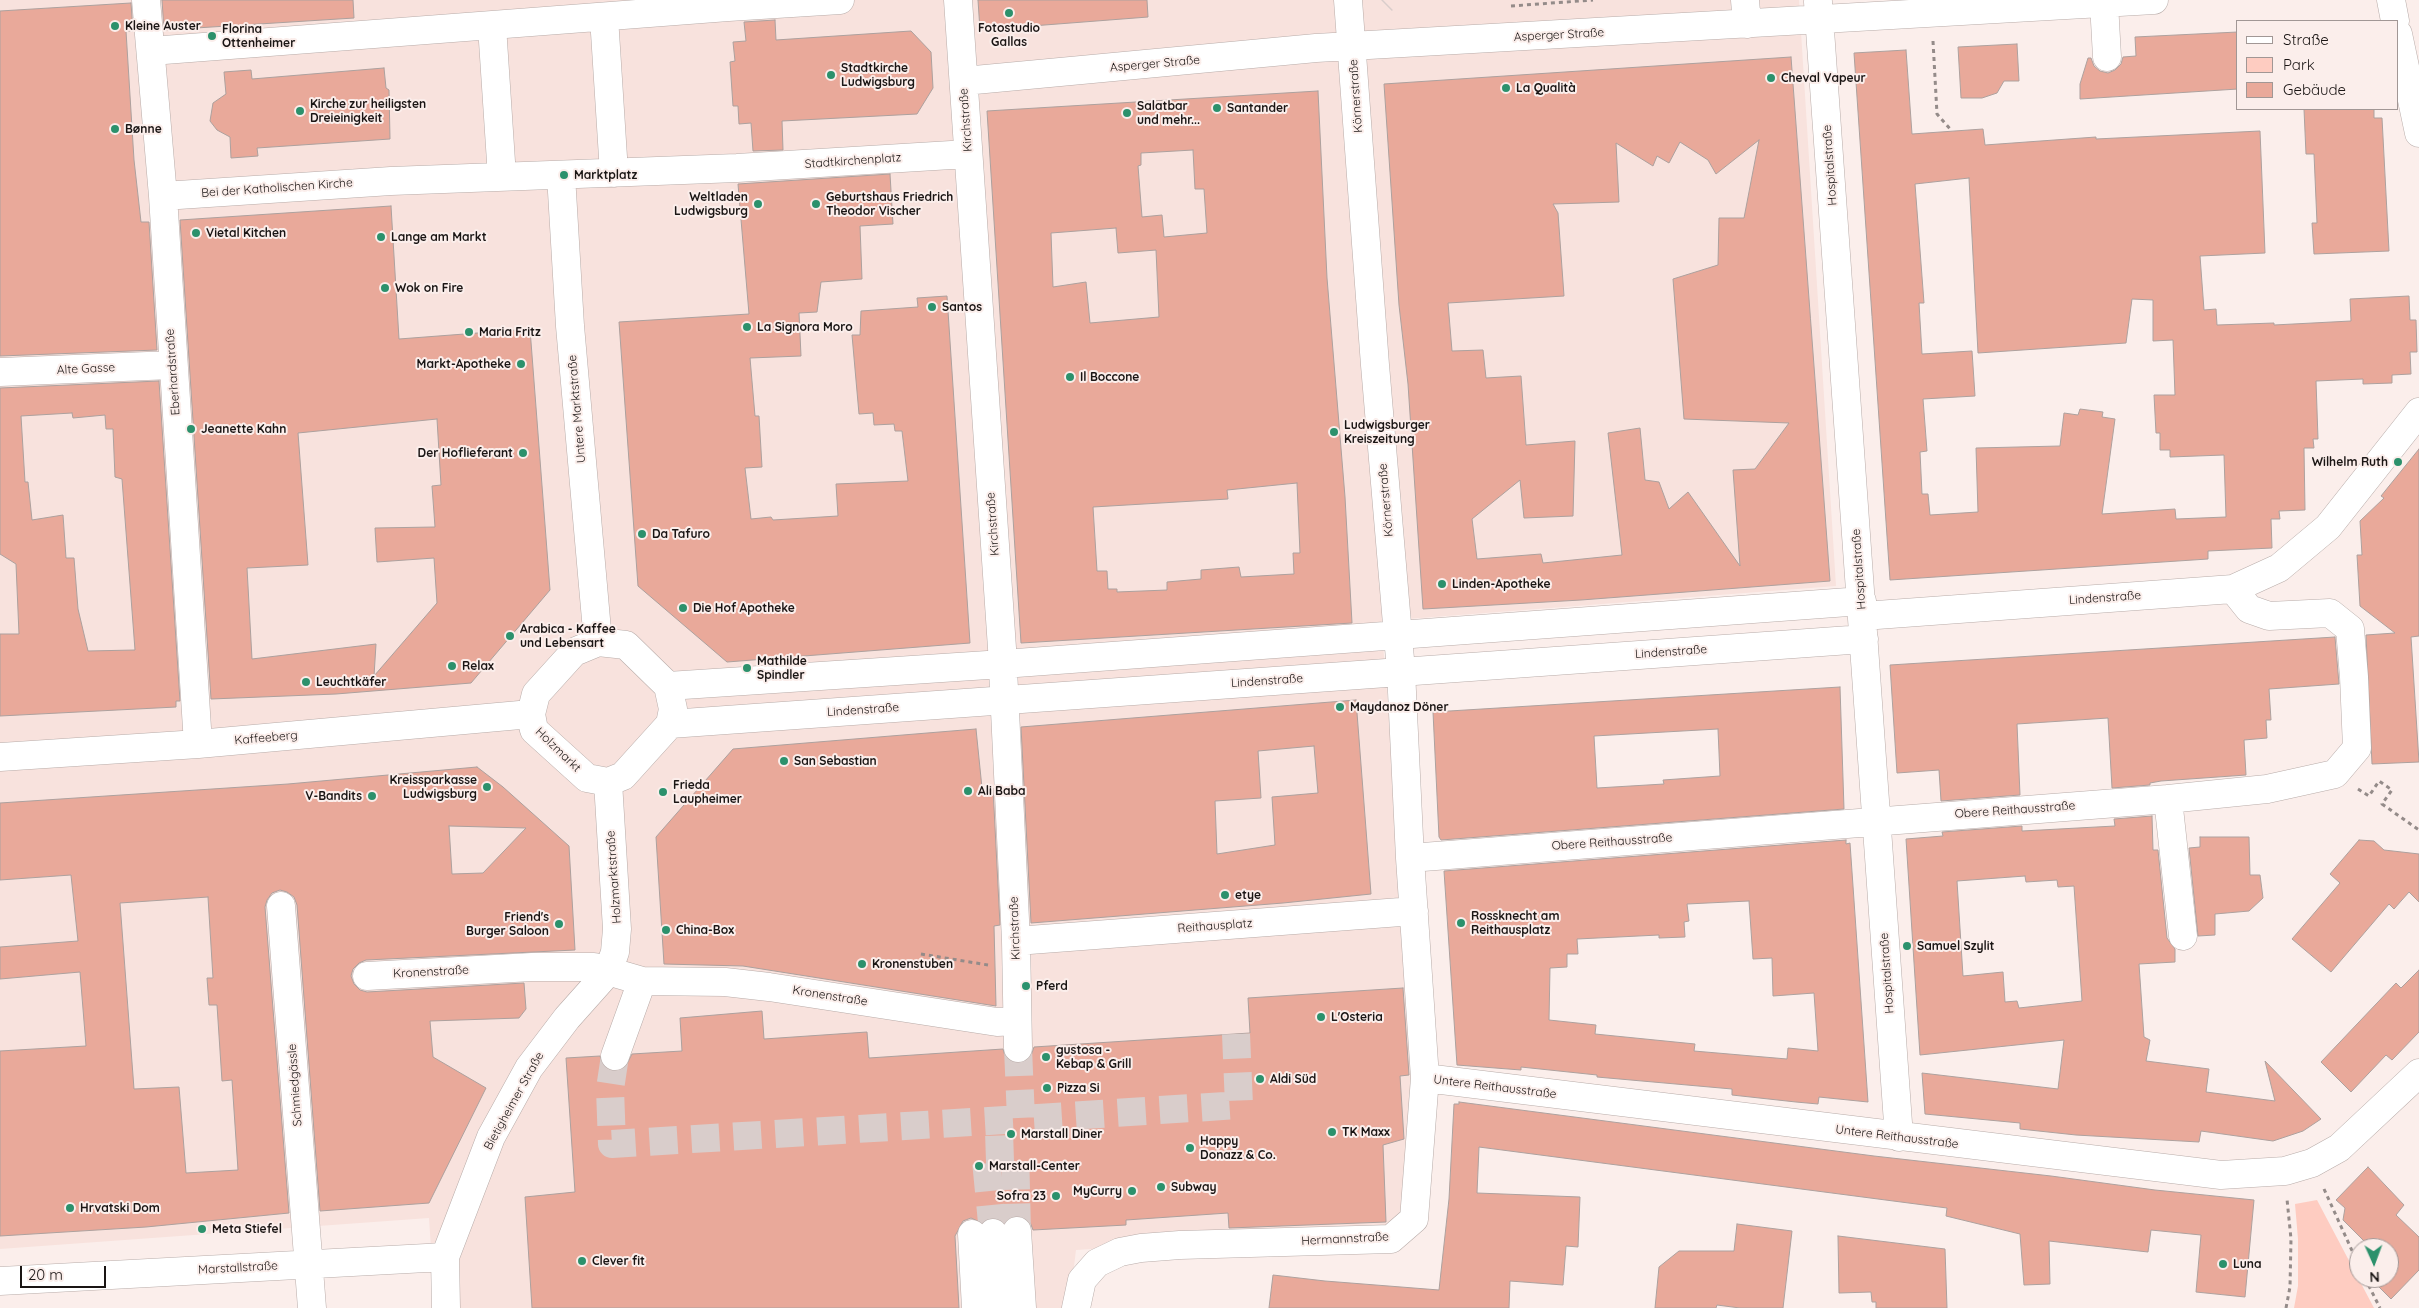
<!DOCTYPE html>
<html>
<head>
<meta charset="utf-8">
<style>
	body { margin:0 }
	#map { position:relative; width:2419px; height:1308px; overflow:hidden; background:#fbeeeb; font-family:Quicksand,sans-serif }
	canvas { display:block }
	.legend { position:absolute; left:2236px; top:20px; width:162px; height:90px; box-sizing:border-box; background:#fbeeeb; border:1px solid #a19795; margin:0; padding:6px 9px; list-style:none; font-size:15px; color:#1a1514 }
	.legend li { display:flex; align-items:center; gap:10px; height:25px }
	.legend b { width:25px; border:1px solid #a19795 }
	.north { position:absolute; left:2349px; top:1238px; width:50px; height:50px; box-sizing:border-box; background:#fbeeeb; border:1px solid #a19795; border-radius:50%; rotate:178deg; font-size:14px; font-weight:700; line-height:20px; text-align:center; color:#1a1514 }
	.north::after { content:''; display:block; margin:auto; width:18px; height:22px; background:#2c916c; clip-path:polygon(50% 0,100% 100%,50% 72%,0 100%) }
	.scale { position:absolute; left:20px; top:1266px; width:86px; height:22px; box-sizing:border-box; border:2px solid #1a1514; border-top:0; padding-left:6px; font-size:15px; line-height:18px; white-space:nowrap; color:#1a1514; -webkit-text-stroke:4px #fbeeeb; paint-order:stroke }
</style>
</head>
<body>
<div id="map">
<canvas width="2419" height="1308"></canvas>
<ul class="legend">
<li><b style="height:6px;background:#fff"></b>Straße</li>
<li><b style="height:14px;background:#feccc1"></b>Park</li>
<li><b style="height:14px;background:#e9a99a"></b>Gebäude</li>
</ul>
<div class="north">N</div>
<div class="scale">20 m</div>
</div>
<script>
const ctx = document.querySelector('canvas').getContext('2d');
ctx.lineJoin = 'round';
function paint(path, color) { ctx.fillStyle = color; ctx.fill(path, 'evenodd'); }
const toPath = rows => new Path2D(rows.map(r => 'M' + r).join(''));
function trace(path, color, width, dash) { ctx.strokeStyle = color; ctx.lineWidth = width; ctx.lineCap = dash ? 'butt' : 'round'; ctx.setLineDash(dash || []); ctx.stroke(path); }
function label(font, color, halo, rows, align = 'center') {
  ctx.font = font + ' Quicksand,sans-serif'; ctx.lineWidth = 4; ctx.setLineDash([]); ctx.textBaseline = 'middle'; ctx.strokeStyle = halo; ctx.fillStyle = color; for (const [text, x, y, turn = 0] of rows) {
    ctx.save(); ctx.translate(x, y); ctx.rotate((+turn || 0) * Math.PI / 180); ctx.textAlign = isNaN(turn) ? turn : align; if (halo) ctx.strokeText(text, 0, 0); ctx.fillText(text, 0, 0); ctx.restore();
  }
}
const built = toPath([
	[0,0,1799,0,1836,586,1381,621,1420,1088,1404,1219,1388,1230,1076,1250,1069,1308,435,1308,429,1218,0,1249]
]);
const green = toPath([
	[2317,1200,2374,1308,2294,1308,2298,1286,2298,1239,2295,1204]
]);
const building = toPath([
	[162,0,353,0,354,18,164,30,162,0],
	[978,0,1147,0,1148,17,980,30,978,0],
	[131,3,133,31,126,31,134,160,141,222,149,222,157,350,0,356,0,11,131,3],
	[775,20,776,40,911,31,931,52,933,88,917,114,782,121,783,150,753,151,751,123,739,124,738,106,733,106,730,62,735,61,733,42,746,41,744,22,775,20],
	[2238,32,2238,89,2080,99,2080,84,2088,58,2091,58,2094,66,2100,71,2108,73,2115,70,2121,64,2123,57,2136,56,2135,37,2238,32],
	[2017,44,2019,81,2004,81,1997,93,1982,98,1961,98,1958,47,2017,44],
	[1906,50,1912,134,1983,129,1985,145,2096,137,2096,139,2260,131,2265,253,2200,256,2204,310,2216,309,2217,325,2274,323,2274,325,2351,321,2350,299,2409,296,2410,320,2416,320,2417,352,2410,352,2411,374,2392,375,2392,383,2363,384,2363,379,2316,381,2318,439,2313,439,2314,448,2304,448,2305,510,2279,511,2280,519,2271,519,2272,548,2208,551,2208,559,1890,580,1854,53,1906,50],
	[1969,178,1978,353,2126,343,2132,299,2153,300,2153,341,2173,340,2175,395,2154,395,2156,433,2160,433,2160,450,2170,450,2170,457,2224,455,2226,517,2176,519,2175,509,2102,514,2115,419,2102,417,2103,412,2080,409,2078,415,2064,413,2060,446,1976,448,1978,512,1930,515,1928,494,1922,494,1920,452,1927,451,1923,399,1975,396,1972,351,1922,354,1919,303,1924,303,1915,184,1969,178],
	[1791,57,1830,581,1581,600,1423,609,1408,384,1399,305,1384,84,1791,57],
	[1759,140,1744,218,1719,218,1718,265,1673,279,1684,419,1789,423,1755,469,1733,470,1740,566,1688,492,1669,509,1659,482,1645,480,1640,428,1608,433,1622,555,1543,563,1541,554,1477,559,1472,519,1520,480,1524,518,1573,516,1575,441,1526,445,1521,376,1486,378,1483,350,1452,351,1448,303,1564,296,1558,213,1553,204,1619,202,1616,143,1653,166,1657,156,1669,163,1680,142,1708,160,1716,174,1759,140],
	[384,68,386,88,389,90,390,139,257,148,258,156,231,158,230,137,217,130,210,121,213,103,226,94,224,72,251,70,252,79,384,68],
	[1318,91,1327,278,1345,497,1352,623,1021,643,987,111,1318,91],
	[1193,150,1195,189,1204,189,1207,233,1164,237,1162,215,1142,217,1138,166,1141,165,1141,153,1193,150],
	[1116,228,1118,253,1156,250,1159,317,1090,323,1086,282,1053,287,1051,233,1116,228],
	[1297,483,1300,553,1293,553,1294,574,1241,577,1239,567,1201,570,1201,579,1167,582,1167,590,1117,592,1117,589,1108,589,1107,571,1097,571,1093,507,1228,499,1227,490,1297,483],
	[2304,109,2374,109,2374,118,2382,118,2389,251,2314,254,2312,223,2317,223,2314,154,2306,154,2304,109],
	[890,174,893,224,860,226,862,279,821,282,817,312,799,313,801,356,750,358,755,416,759,416,762,467,745,468,751,519,771,517,773,520,838,516,836,484,908,481,902,431,895,431,894,424,874,425,873,413,859,414,852,335,860,335,861,311,918,307,917,298,947,296,970,643,727,662,638,586,619,322,749,314,738,184,890,174],
	[391,206,399,339,530,329,550,590,471,683,336,694,211,699,180,220,391,206],
	[437,419,441,485,432,486,435,527,375,528,377,562,434,558,437,603,374,676,376,644,252,659,247,568,308,565,298,433,437,419],
	[159,381,180,701,176,701,176,707,0,716,0,634,19,634,16,564,0,554,0,388,159,381],
	[72,413,73,418,105,415,106,429,113,429,115,477,122,479,135,650,88,651,78,609,74,558,66,558,63,515,32,520,28,482,25,482,21,416,72,413],
	[2419,449,2419,636,2411,637,2419,762,2372,764,2366,635,2395,633,2360,606,2357,555,2362,555,2360,521,2384,498,2381,496,2419,449],
	[2335,637,2339,684,2269,689,2271,720,2266,720,2267,738,2244,740,2246,775,2161,781,2150,783,2150,785,2112,788,2108,718,2017,724,2020,795,1941,801,1939,770,1897,773,1890,665,2335,637],
	[1840,687,1844,809,1441,840,1439,837,1433,712,1840,687],
	[1718,729,1720,776,1663,780,1664,784,1597,788,1594,736,1718,729],
	[1356,700,1371,894,1283,903,1031,923,1021,727,1356,700],
	[1314,746,1318,793,1272,797,1275,845,1217,854,1215,801,1261,798,1258,751,1314,746],
	[976,729,982,788,993,788,1000,925,994,926,996,1006,743,966,664,964,656,837,733,749,976,729],
	[477,767,503,787,569,846,575,950,366,960,359,963,353,969,351,976,354,984,360,990,367,992,524,983,526,1009,519,1018,430,1021,433,1057,486,1088,429,1203,320,1211,297,905,294,897,287,892,280,890,272,893,267,900,265,907,289,1213,146,1227,0,1236,0,1051,86,1046,80,972,0,979,0,947,78,941,71,875,0,880,0,803,288,784,477,767],
	[449,826,526,828,483,873,452,874,449,826],
	[208,897,213,978,207,978,209,1005,217,1005,222,1081,232,1080,238,1170,186,1173,179,1087,134,1089,120,903,208,897],
	[2152,816,2153,850,2158,850,2167,938,2175,949,2175,962,2139,964,2144,1037,2150,1040,2146,1061,2209,1069,2206,1092,2275,1101,2265,1061,2321,1119,2303,1131,2273,1141,2201,1131,2199,1142,2076,1135,2020,1129,2020,1123,1925,1114,1922,1073,2058,1089,2064,1040,1920,1055,1906,839,1943,836,1942,832,2022,826,2022,831,2115,826,2114,819,2152,816],
	[2025,876,2026,882,2057,880,2058,887,2074,886,2082,1001,2019,1008,2017,1001,2005,1002,2003,972,1963,976,1957,881,2025,876],
	[2200,837,2249,837,2250,875,2260,875,2263,898,2249,911,2215,914,2215,935,2198,936,2189,848,2200,847,2200,837],
	[1846,840,1846,844,1850,843,1868,1102,1819,1097,1818,1104,1796,1102,1732,1095,1732,1089,1597,1077,1597,1075,1521,1067,1521,1070,1457,1065,1444,871,1846,840],
	[1749,901,1753,959,1772,958,1773,996,1814,993,1818,1051,1788,1048,1787,1059,1694,1051,1695,1044,1595,1034,1596,1025,1549,1020,1550,968,1567,967,1567,954,1578,954,1577,939,1659,935,1659,938,1685,937,1684,922,1689,921,1687,904,1749,901],
	[2359,840,2374,841,2384,850,2419,854,2419,902,2409,892,2394,909,2389,904,2331,972,2292,939,2340,883,2330,874,2359,840],
	[2419,970,2419,1032,2392,1060,2386,1055,2351,1092,2321,1062,2396,983,2401,988,2419,970],
	[1403,988,1409,1075,1400,1076,1404,1139,1383,1145,1386,1222,1229,1228,1228,1213,1126,1220,1126,1225,1033,1230,1030,1222,1024,1217,1016,1215,1009,1218,1004,1223,993,1217,982,1223,971,1218,963,1221,955,1236,959,1308,532,1308,525,1197,575,1192,566,1058,600,1056,603,1066,610,1071,618,1071,625,1068,632,1054,682,1051,680,1018,762,1011,764,1039,867,1032,869,1058,1003,1049,1005,1056,1010,1061,1019,1064,1026,1061,1031,1056,1034,1047,1250,1033,1248,998,1403,988],
	[1459,1102,1874,1156,2051,1176,2155,1190,2254,1200,2245,1297,2196,1292,2201,1235,2151,1230,2148,1252,2049,1241,2050,1284,2024,1285,2020,1234,1946,1216,1947,1208,1479,1147,1477,1193,1580,1197,1578,1247,1566,1246,1563,1285,1510,1281,1509,1308,1269,1308,1273,1275,1325,1281,1439,1290,1449,1199,1454,1104,1459,1104,1459,1102],
	[2368,1167,2404,1205,2396,1215,2419,1237,2419,1270,2391,1299,2373,1281,2374,1278,2389,1278,2389,1248,2371,1248,2343,1220,2345,1208,2336,1200,2368,1167],
	[1737,1224,1792,1231,1783,1308,1740,1308,1717,1305,1716,1308,1655,1308,1659,1267,1679,1251,1734,1251,1737,1224],
	[1838,1236,1945,1249,1947,1308,1876,1308,1876,1302,1872,1302,1871,1292,1839,1293,1838,1236]
]);
const minorTunnel = toPath([
	[1382,1,1383,0],
	[1018,1048,1021,1119,1239,1105,1236,1034],
	[615,1056,610,1089,612,1144,1021,1119],
	[993,1233,985,1150,1015,1149,1017,1231]
]);
const path = toPath([
	[1511,6,1593,0],
	[1933,41,1937,114,1952,131],
	[2358,789,2369,796,2379,781,2392,790,2382,804,2419,830],
	[921,954,988,965],
	[2324,1189,2359,1266],
	[2365,1278,2380,1308],
	[2286,1308,2290,1287,2291,1239,2287,1199]
]);
const minor = toPath([
	[146,0,163,196,198,744],
	[958,0,1002,648,1016,941,1018,1048],
	[1745,0,1747,24],
	[2391,0,2395,21],
	[1818,2,1899,1137],
	[2104,3,2107,57],
	[604,17,614,173],
	[492,26,502,177],
	[2398,34,2419,133],
	[151,51,728,7,840,0],
	[964,81,1316,48,2154,0],
	[561,175,570,326,598,642],
	[163,196,391,181,737,168,968,154],
	[0,372,172,365],
	[1863,616,2233,589,2279,568,2328,527,2419,412],
	[598,642,626,645,668,686,673,709,670,724,623,776,608,782,587,778,534,730,531,714,536,694,574,652,598,642],
	[668,686,1003,664,1862,601],
	[670,724,1864,639],
	[0,757,198,744,531,714],
	[2168,799,2183,936],
	[1410,858,2168,799,2267,789,2335,774,2357,748,2354,677,2350,629,2330,613,2269,616,2249,609,2233,589],
	[281,906,312,1308],
	[1016,941,1414,911],
	[367,976,532,967,594,967,642,981,725,982,769,987,997,1022,1017,1021],
	[615,1056,642,981],
	[1425,1078,2221,1175,2285,1171,2312,1163,2339,1148,2419,1073],
	[1017,1231,1022,1308],
	[993,1233,997,1308],
	[972,1234,976,1308],
	[0,1281,445,1257],
	[446,1308,445,1257,491,1137,529,1068,567,1018,608,972,615,952,617,929,608,782],
	[1076,1308,1082,1280,1097,1263,1120,1252,1141,1248,1180,1245,1391,1239,1414,1219,1425,1078,1410,858,1401,671,1375,365,1348,0]
]);
const markers = [
	[1009,13,5,"#2c916c"],
	[115,26,5,"#2c916c"],
	[212,36,5,"#2c916c"],
	[831,75,5,"#2c916c"],
	[1771,78,5,"#2c916c"],
	[1506,88,5,"#2c916c"],
	[1217,108,5,"#2c916c"],
	[300,111,5,"#2c916c"],
	[1127,113,5,"#2c916c"],
	[115,129,5,"#2c916c"],
	[564,175,5,"#2c916c"],
	[758,204,5,"#2c916c"],
	[816,204,5,"#2c916c"],
	[196,233,5,"#2c916c"],
	[381,237,5,"#2c916c"],
	[385,288,5,"#2c916c"],
	[932,307,5,"#2c916c"],
	[747,327,5,"#2c916c"],
	[469,332,5,"#2c916c"],
	[521,364,5,"#2c916c"],
	[1070,377,5,"#2c916c"],
	[191,429,5,"#2c916c"],
	[1334,432,5,"#2c916c"],
	[523,453,5,"#2c916c"],
	[2398,462,5,"#2c916c"],
	[642,534,5,"#2c916c"],
	[1442,584,5,"#2c916c"],
	[683,608,5,"#2c916c"],
	[510,636,5,"#2c916c"],
	[452,666,5,"#2c916c"],
	[747,668,5,"#2c916c"],
	[306,682,5,"#2c916c"],
	[1340,707,5,"#2c916c"],
	[784,761,5,"#2c916c"],
	[487,787,5,"#2c916c"],
	[968,791,5,"#2c916c"],
	[663,792,5,"#2c916c"],
	[372,796,5,"#2c916c"],
	[1225,895,5,"#2c916c"],
	[1461,923,5,"#2c916c"],
	[559,924,5,"#2c916c"],
	[666,930,5,"#2c916c"],
	[1907,946,5,"#2c916c"],
	[862,964,5,"#2c916c"],
	[1026,986,5,"#2c916c"],
	[1321,1017,5,"#2c916c"],
	[1046,1057,5,"#2c916c"],
	[1260,1079,5,"#2c916c"],
	[1047,1088,5,"#2c916c"],
	[1332,1132,5,"#2c916c"],
	[1011,1134,5,"#2c916c"],
	[1190,1148,5,"#2c916c"],
	[979,1166,5,"#2c916c"],
	[1161,1187,5,"#2c916c"],
	[1132,1191,5,"#2c916c"],
	[1056,1196,5,"#2c916c"],
	[70,1208,5,"#2c916c"],
	[202,1229,5,"#2c916c"],
	[582,1261,5,"#2c916c"],
	[2223,1264,5,"#2c916c"]
];
const poiNames = [
	["Kleine Auster",125,26],
	["Fotostudio",1009,28,"center"],
	["Gallas",1009,42,"center"],
	["Florina",222,29],
	["Ottenheimer",222,43],
	["Stadtkirche",841,68],
	["Ludwigsburg",841,82],
	["Cheval Vapeur",1781,78],
	["La Qualità",1516,88],
	["Kirche zur heiligsten",310,104],
	["Dreieinigkeit",310,118],
	["Salatbar",1137,106],
	["und mehr...",1137,120],
	["Santander",1227,108],
	["Bønne",125,129],
	["Marktplatz",574,175],
	["Weltladen",748,197,"right"],
	["Ludwigsburg",748,211,"right"],
	["Geburtshaus Friedrich",826,197],
	["Theodor Vischer",826,211],
	["Vietal Kitchen",206,233],
	["Lange am Markt",391,237],
	["Wok on Fire",395,288],
	["Santos",942,307],
	["La Signora Moro",757,327],
	["Maria Fritz",479,332],
	["Markt-Apotheke",511,364,"right"],
	["Il Boccone",1080,377],
	["Ludwigsburger",1344,425],
	["Kreiszeitung",1344,439],
	["Jeanette Kahn",201,429],
	["Der Hoflieferant",513,453,"right"],
	["Wilhelm Ruth",2388,462,"right"],
	["Da Tafuro",652,534],
	["Linden-Apotheke",1452,584],
	["Die Hof Apotheke",693,608],
	["Arabica - Kaffee",520,629],
	["und Lebensart",520,643],
	["Mathilde",757,661],
	["Spindler",757,675],
	["Relax",462,666],
	["Leuchtkäfer",316,682],
	["Maydanoz Döner",1350,707],
	["San Sebastian",794,761],
	["Kreissparkasse",477,780,"right"],
	["Ludwigsburg",477,794,"right"],
	["Frieda",673,785],
	["Laupheimer",673,799],
	["Ali Baba",978,791],
	["V-Bandits",362,796,"right"],
	["etye",1235,895],
	["Rossknecht am",1471,916],
	["Reithausplatz",1471,930],
	["Friend's",549,917,"right"],
	["Burger Saloon",549,931,"right"],
	["China-Box",676,930],
	["Samuel Szylit",1917,946],
	["Kronenstuben",872,964],
	["Pferd",1036,986],
	["L'Osteria",1331,1017],
	["gustosa -",1056,1050],
	["Kebap & Grill",1056,1064],
	["Aldi Süd",1270,1079],
	["Pizza Si",1057,1088],
	["TK Maxx",1342,1132],
	["Marstall Diner",1021,1134],
	["Happy",1200,1141],
	["Donazz & Co.",1200,1155],
	["Marstall-Center",989,1166],
	["Subway",1171,1187],
	["MyCurry",1122,1191,"right"],
	["Sofra 23",1046,1196,"right"],
	["Hrvatski Dom",80,1208],
	["Meta Stiefel",212,1229],
	["Clever fit",592,1261],
	["Luna",2233,1264]
];
const streetNames = [
	["Asperger Straße",1559,35,-3],
	["Asperger Straße",1155,64,-5],
	["Körnerstraße",1356,96,-94],
	["Kirchstraße",966,120,-94],
	["Stadtkirchenplatz",853,161,-4],
	["Hospitalstraße",1830,165,-94],
	["Bei der Katholischen Kirche",277,188,-4],
	["Alte Gasse",86,369,-3],
	["Eberhardstraße",173,372,-94],
	["Untere Marktstraße",577,409,-95],
	["Körnerstraße",1386,500,-95],
	["Kirchstraße",993,524,-94],
	["Hospitalstraße",1859,569,-94],
	["Lindenstraße",2105,598,-4],
	["Lindenstraße",1671,652,-4],
	["Lindenstraße",1267,681,-4],
	["Lindenstraße",863,710,-4],
	["Kaffeeberg",266,738,-5],
	["Holzmarkt",558,750,44],
	["Obere Reithausstraße",2015,810,-4],
	["Obere Reithausstraße",1612,842,-4],
	["Holzmarktstraße",614,877,-94],
	["Reithausplatz",1215,926,-4],
	["Kirchstraße",1015,928,-92],
	["Kronenstraße",431,972,-3],
	["Hospitalstraße",1887,973,-94],
	["Kronenstraße",830,996,9],
	["Schmiedgässle",295,1085,-94],
	["Untere Reithausstraße",1495,1087,7],
	["Bietigheimer Straße",514,1101,-61],
	["Untere Reithausstraße",1897,1137,7],
	["Hermannstraße",1345,1239,-3],
	["Marstallstraße",238,1268,-3]
];
paint(built, '#f8e2dd');
paint(green, '#feccc1');
paint(building, '#e9a99a');
trace(building, '#ada19e', 1);
trace(minorTunnel, '#d9cdcb', 28, [28, 14]);
trace(minor, '#b8aca9', 29);
trace(path, '#948b89', 3, [4, 4]);
trace(minor, '#fff', 28);
for (const [x, y, r, color] of markers) { const dot = new Path2D(); dot.arc(x, y, r, 0, 2 * Math.PI); ctx.fillStyle = color; ctx.fill(dot); trace(dot, '#fbeeeb', 2); }
label('bold 12px', '#1a1514', '#fbeeeb', poiNames, 'left');
label('12px', '#1a1514', '#fbeeeb', streetNames);
</script>
</body>
</html>
